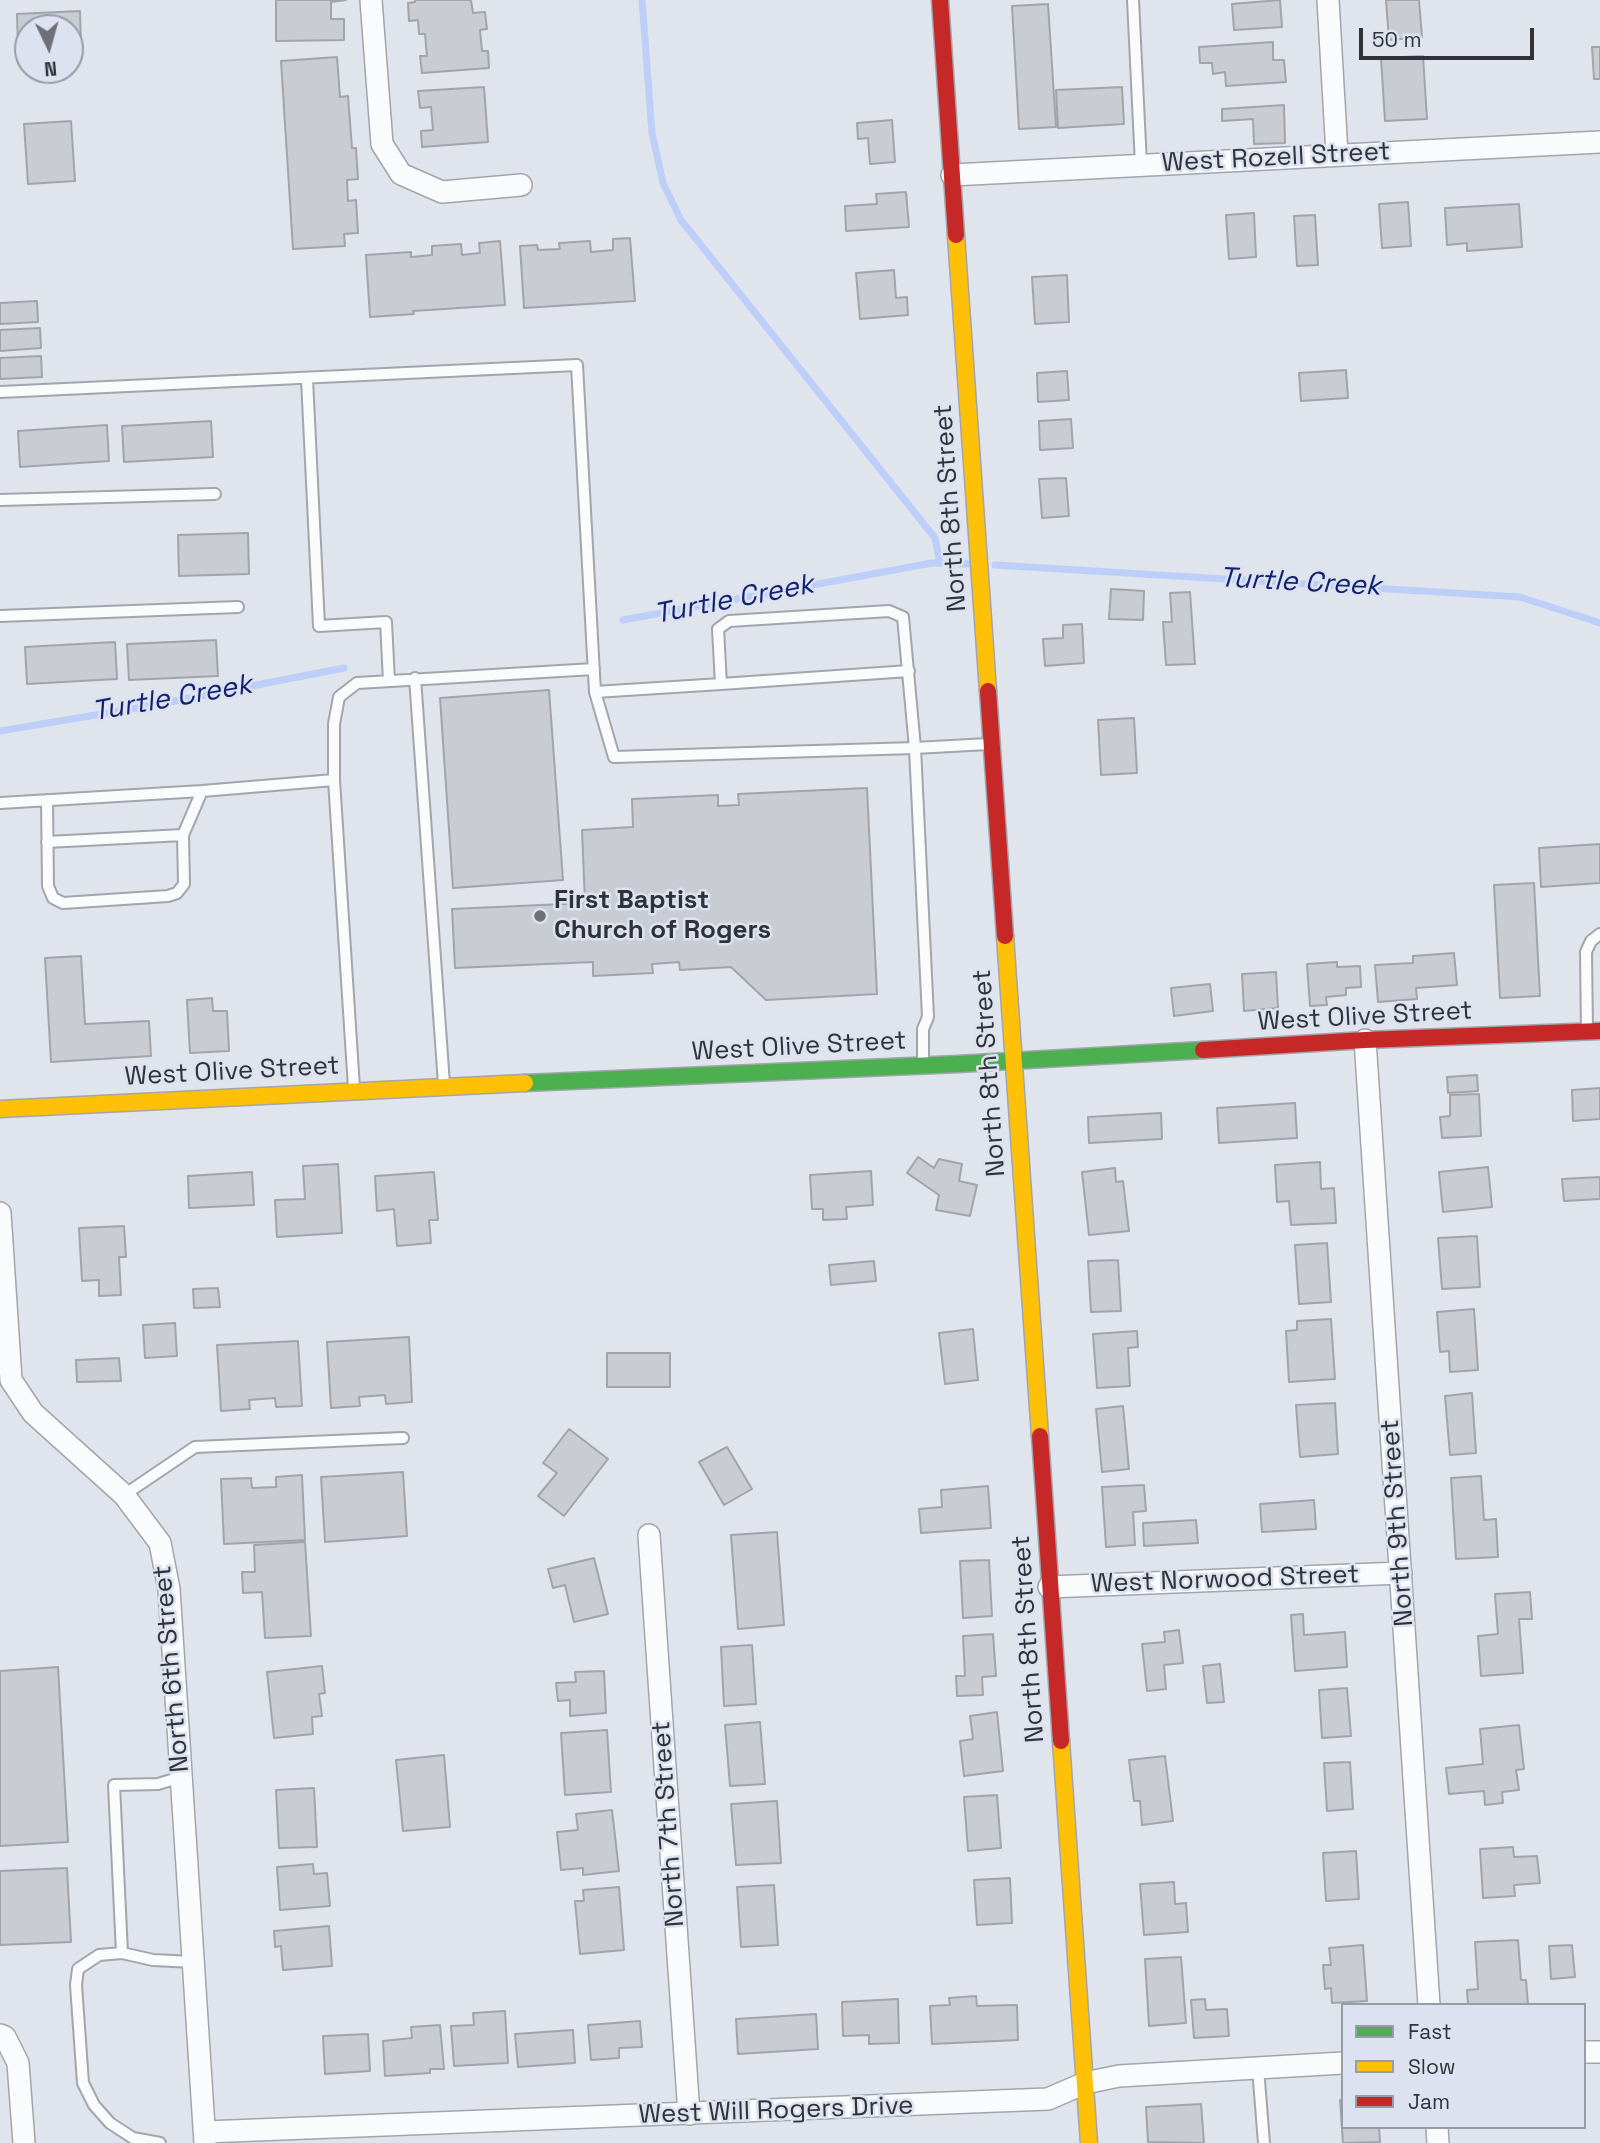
<!DOCTYPE html>
<html>
<head>
<meta charset="utf-8">
<style>
	body { margin:0 }
	#map { position:relative; width:1600px; height:2143px; overflow:hidden; background:#e0e4ec; font-family:"Space Grotesk",sans-serif }
	canvas { display:block }
	.legend { position:absolute; left:1341px; top:2003px; width:245px; height:126px; box-sizing:border-box; background:#dce2f0; border:2px solid #979ca6; margin:0; padding:9px 12px; list-style:none; font-size:21px; color:#303237 }
	.legend li { display:flex; align-items:center; gap:14px; height:35px }
	.legend b { width:35px; border:2px solid #979ca6 }
	.north { position:absolute; left:14px; top:14px; width:70px; height:70px; box-sizing:border-box; background:#dce2f0; border:2px solid #979ca6; border-radius:50%; rotate:175deg; font-size:19px; font-weight:700; line-height:28px; text-align:center; color:#303237 }
	.north::after { content:''; display:block; margin:auto; width:24px; height:32px; background:#6e7076; clip-path:polygon(50% 0,100% 100%,50% 72%,0 100%) }
	.scale { position:absolute; left:1359px; top:28px; width:175px; height:32px; box-sizing:border-box; border:4px solid #303237; border-top:0; padding-left:9px; font-size:21px; line-height:24px; white-space:nowrap; color:#303237; -webkit-text-stroke:5px #dce2f0; paint-order:stroke }
</style>
</head>
<body>
<div id="map">
<canvas width="1600" height="2143"></canvas>
<ul class="legend">
<li><b style="height:9px;background:#4caf50"></b>Fast</li>
<li><b style="height:9px;background:#ffc107"></b>Slow</li>
<li><b style="height:9px;background:#c62828"></b>Jam</li>
</ul>
<div class="north">N</div>
<div class="scale">50 m</div>
</div>
<script>
const ctx = document.querySelector('canvas').getContext('2d');
ctx.lineJoin = 'round';
const toPath = rows => new Path2D(rows.map(r => 'M' + r).join(''));
function trace(path, color, width, dash) { ctx.strokeStyle = color; ctx.lineWidth = width; ctx.lineCap = dash ? 'butt' : 'round'; ctx.setLineDash(dash || []); ctx.stroke(path); }
function paint(path, color) { ctx.fillStyle = color; ctx.fill(path, 'evenodd'); }
function label(font, color, halo, rows, align = 'center') {
  ctx.font = font + ' "Space Grotesk",sans-serif'; ctx.lineWidth = 5; ctx.setLineDash([]); ctx.textBaseline = 'middle'; ctx.strokeStyle = halo; ctx.fillStyle = color; for (const [text, x, y, turn = 0] of rows) {
    ctx.save(); ctx.translate(x, y); ctx.rotate((+turn || 0) * Math.PI / 180); ctx.textAlign = isNaN(turn) ? turn : align; if (halo) ctx.strokeText(text, 0, 0); ctx.fillText(text, 0, 0); ctx.restore();
  }
}
const stream = toPath([
	[642,0,652,133,663,183,681,220,935,538,940,563],
	[995,565,1520,597,1600,623],
	[623,620,932,563,970,564],
	[0,731,149,706,344,668]
]);
const building = toPath([
	[276,0,346,0,331,2,331,19,344,19,344,40,276,41,276,0],
	[415,0,471,0,473,13,485,12,487,29,480,30,482,51,488,51,489,68,422,73,420,56,427,56,425,34,419,34,418,20,409,21,408,3,415,2,415,0],
	[1280,0,1282,27,1234,30,1232,4,1280,0],
	[1386,0,1419,0,1422,37,1389,40,1386,0],
	[1048,4,1056,127,1019,129,1012,6,1048,4],
	[80,11,81,45,70,46,70,28,28,28,28,47,18,47,17,14,80,11],
	[1273,42,1273,60,1284,60,1286,82,1226,86,1225,72,1213,74,1212,63,1200,63,1199,47,1273,42],
	[1592,47,1600,47,1600,79,1594,79,1592,47],
	[1423,56,1427,119,1385,121,1381,58,1423,56],
	[337,57,340,97,348,96,352,148,356,148,358,179,347,180,348,201,356,200,358,233,344,234,345,246,293,249,281,61,337,57],
	[484,87,488,142,422,147,421,131,433,130,431,107,420,108,418,91,484,87],
	[1122,87,1124,124,1058,128,1056,90,1122,87],
	[1284,105,1285,143,1254,144,1253,119,1222,121,1222,109,1284,105],
	[892,120,895,162,870,164,868,138,858,139,857,123,892,120],
	[71,121,75,181,28,184,24,124,71,121],
	[906,192,909,227,846,231,845,206,877,204,876,194,906,192],
	[1408,202,1411,246,1382,248,1379,204,1408,202],
	[1519,204,1522,247,1467,251,1467,243,1447,245,1445,208,1519,204],
	[1254,213,1256,257,1229,259,1226,215,1254,213],
	[1315,215,1318,265,1297,266,1294,216,1315,215],
	[630,238,635,301,524,308,520,246,537,245,538,250,560,249,559,243,590,241,591,252,613,250,613,239,630,238],
	[500,241,505,305,413,311,414,314,370,317,366,255,411,252,411,257,432,255,432,246,461,244,462,255,480,253,479,243,500,241],
	[894,270,896,298,907,297,908,315,860,319,856,273,894,270],
	[1067,275,1069,322,1035,324,1032,277,1067,275],
	[37,301,38,322,0,324,0,303,37,301],
	[40,328,41,348,0,351,0,330,40,328],
	[41,356,42,377,0,379,0,358,41,356],
	[1346,370,1348,398,1301,401,1299,373,1346,370],
	[1067,371,1069,400,1038,402,1037,373,1067,371],
	[1071,419,1073,448,1040,450,1039,421,1071,419],
	[211,421,213,457,124,462,122,426,211,421],
	[107,425,109,461,20,467,18,431,107,425],
	[1066,478,1069,516,1042,518,1039,479,1066,478],
	[248,533,249,574,179,576,178,535,248,533],
	[1111,589,1144,591,1143,620,1109,619,1111,589],
	[1190,592,1195,664,1166,665,1163,622,1172,622,1170,593,1190,592],
	[1082,624,1084,663,1045,666,1043,639,1063,638,1063,625,1082,624],
	[216,640,218,676,129,680,127,644,216,640],
	[115,642,117,679,27,684,25,647,115,642],
	[549,690,563,880,453,888,440,698,549,690],
	[1134,718,1137,773,1101,775,1098,720,1134,718],
	[867,788,877,994,766,1000,731,967,680,970,679,962,652,964,653,973,593,976,593,962,455,968,452,909,585,903,582,830,633,827,632,799,718,795,718,806,739,805,738,794,867,788],
	[1600,844,1600,883,1541,887,1539,848,1600,844],
	[1534,883,1540,996,1500,998,1494,885,1534,883],
	[1454,953,1457,985,1416,988,1417,999,1378,1002,1375,965,1413,963,1413,956,1454,953],
	[81,956,85,1024,149,1021,151,1056,51,1062,45,958,81,956],
	[1337,962,1337,967,1360,966,1361,987,1346,988,1346,995,1326,997,1327,1005,1310,1006,1307,964,1337,962],
	[1276,972,1278,1008,1244,1011,1242,974,1276,972],
	[1210,984,1213,1011,1174,1016,1171,988,1210,984],
	[212,998,213,1011,227,1011,229,1051,190,1053,187,1000,212,998],
	[1477,1075,1478,1091,1448,1093,1447,1077,1477,1075],
	[1600,1088,1600,1119,1573,1121,1572,1090,1600,1088],
	[1479,1094,1481,1136,1442,1138,1440,1117,1450,1116,1450,1095,1479,1094],
	[1295,1103,1297,1138,1219,1143,1217,1108,1295,1103],
	[1161,1113,1162,1139,1089,1143,1088,1117,1161,1113],
	[918,1157,934,1168,939,1159,962,1164,959,1181,977,1185,970,1216,936,1210,939,1195,907,1173,918,1157],
	[1320,1162,1321,1189,1334,1188,1336,1223,1291,1225,1289,1201,1277,1202,1275,1165,1320,1162],
	[338,1164,342,1233,277,1237,275,1200,305,1199,303,1166,338,1164],
	[1488,1167,1492,1207,1443,1212,1439,1172,1488,1167],
	[1115,1168,1116,1182,1123,1181,1129,1231,1089,1235,1082,1172,1115,1168],
	[871,1171,873,1205,846,1207,847,1219,823,1220,823,1209,812,1209,810,1175,871,1171],
	[252,1172,254,1205,189,1208,188,1176,252,1172],
	[434,1172,438,1220,429,1220,431,1243,397,1246,394,1209,377,1211,375,1176,434,1172],
	[1600,1177,1600,1199,1564,1201,1562,1179,1600,1177],
	[124,1226,126,1257,119,1257,121,1295,99,1296,99,1280,82,1281,79,1228,124,1226],
	[1477,1236,1480,1287,1442,1289,1438,1238,1477,1236],
	[1327,1243,1331,1302,1299,1304,1295,1245,1327,1243],
	[1118,1260,1121,1311,1091,1312,1088,1261,1118,1260],
	[874,1261,876,1281,831,1285,829,1265,874,1261],
	[218,1288,220,1307,194,1308,193,1289,218,1288],
	[1474,1309,1478,1370,1450,1372,1449,1351,1440,1352,1437,1312,1474,1309],
	[1331,1319,1335,1379,1289,1382,1286,1331,1297,1330,1297,1321,1331,1319],
	[175,1323,177,1356,145,1358,143,1325,175,1323],
	[973,1329,978,1380,945,1384,939,1333,973,1329],
	[1137,1331,1138,1347,1128,1348,1130,1386,1097,1388,1093,1334,1137,1331],
	[409,1337,412,1402,386,1404,385,1395,359,1397,360,1406,331,1408,327,1342,409,1337],
	[298,1341,302,1406,276,1407,275,1398,249,1400,250,1409,221,1411,217,1345,298,1341],
	[607,1353,670,1353,670,1387,607,1387,607,1353],
	[119,1358,121,1381,77,1382,76,1360,119,1358],
	[1472,1393,1476,1453,1450,1455,1445,1396,1472,1393],
	[1335,1403,1338,1454,1300,1457,1296,1405,1335,1403],
	[1123,1406,1129,1469,1102,1472,1096,1409,1123,1406],
	[569,1429,608,1459,564,1516,538,1496,557,1473,543,1463,569,1429],
	[727,1447,752,1489,724,1505,699,1462,727,1447],
	[403,1472,407,1536,325,1542,321,1477,403,1472],
	[302,1475,305,1540,224,1544,221,1479,251,1478,252,1488,276,1487,276,1477,302,1475],
	[1481,1476,1484,1520,1496,1519,1498,1557,1456,1559,1451,1478,1481,1476],
	[1144,1485,1146,1511,1133,1512,1135,1545,1106,1547,1102,1487,1144,1485],
	[988,1486,991,1528,921,1533,919,1509,942,1507,941,1490,988,1486],
	[1314,1500,1316,1529,1262,1532,1260,1504,1314,1500],
	[1196,1520,1198,1543,1144,1546,1143,1523,1196,1520],
	[777,1532,784,1625,738,1629,731,1535,777,1532],
	[305,1542,311,1636,265,1638,262,1592,243,1593,242,1572,255,1572,254,1545,305,1542],
	[594,1558,608,1614,574,1622,565,1585,553,1588,548,1569,594,1558],
	[989,1560,992,1616,963,1618,960,1561,989,1560],
	[1530,1592,1532,1619,1519,1619,1523,1673,1481,1676,1478,1636,1498,1634,1495,1594,1530,1592],
	[1303,1614,1304,1635,1345,1632,1347,1667,1295,1671,1291,1615,1303,1614],
	[1179,1630,1183,1663,1164,1665,1166,1689,1147,1691,1142,1644,1165,1642,1164,1632,1179,1630],
	[993,1634,996,1676,982,1677,983,1695,957,1696,956,1676,965,1676,963,1636,993,1634],
	[752,1645,756,1704,724,1706,721,1647,752,1645],
	[1220,1664,1224,1702,1207,1703,1203,1666,1220,1664],
	[322,1666,325,1693,319,1694,322,1716,312,1717,313,1734,274,1738,267,1672,322,1666],
	[58,1667,68,1842,0,1846,0,1671,58,1667],
	[604,1671,606,1713,570,1716,570,1700,558,1701,556,1683,576,1682,575,1672,604,1671],
	[1347,1688,1351,1736,1322,1738,1319,1690,1347,1688],
	[997,1712,1003,1771,964,1776,960,1741,973,1739,970,1716,997,1712],
	[760,1722,765,1784,730,1786,725,1725,760,1722],
	[1519,1725,1524,1769,1516,1770,1519,1790,1502,1792,1503,1803,1485,1805,1484,1791,1449,1794,1446,1768,1483,1764,1480,1729,1519,1725],
	[607,1730,611,1792,565,1795,561,1733,607,1730],
	[444,1755,450,1827,403,1831,396,1760,444,1755],
	[1165,1756,1173,1821,1142,1825,1140,1801,1134,1801,1129,1760,1165,1756],
	[1350,1762,1353,1809,1327,1811,1324,1763,1350,1762],
	[314,1788,317,1847,279,1848,276,1790,314,1788],
	[997,1795,1001,1848,968,1851,964,1797,997,1795],
	[777,1801,781,1863,736,1865,731,1804,777,1801],
	[612,1810,619,1871,583,1875,583,1868,561,1870,557,1832,578,1830,576,1814,612,1810],
	[1513,1847,1514,1857,1537,1856,1540,1883,1514,1885,1515,1896,1483,1898,1480,1849,1513,1847],
	[1356,1851,1359,1899,1326,1901,1323,1853,1356,1851],
	[313,1864,314,1874,327,1873,330,1906,280,1910,277,1867,313,1864],
	[67,1868,71,1942,0,1945,0,1871,67,1868],
	[1010,1878,1012,1923,977,1925,974,1880,1010,1878],
	[1174,1882,1175,1904,1186,1903,1188,1932,1144,1935,1140,1884,1174,1882],
	[774,1885,778,1945,741,1947,737,1887,774,1885],
	[619,1887,624,1950,580,1954,575,1901,584,1901,583,1890,619,1887],
	[329,1926,332,1966,283,1970,281,1946,275,1947,274,1931,329,1926],
	[1518,1940,1521,1980,1526,1980,1528,2005,1468,2005,1467,1990,1478,1989,1475,1942,1518,1940],
	[1363,1945,1367,2001,1332,2003,1331,1988,1325,1989,1323,1965,1331,1965,1329,1948,1363,1945],
	[1572,1945,1575,1977,1551,1979,1549,1946,1572,1945],
	[1181,1957,1186,2023,1149,2026,1145,1959,1181,1957],
	[976,1996,977,2006,1017,2005,1018,2040,932,2044,930,2006,950,2005,949,1998,976,1996],
	[898,1999,899,2043,869,2044,869,2035,843,2036,842,2002,898,1999],
	[1205,1999,1206,2010,1227,2009,1229,2036,1194,2038,1191,2000,1205,1999],
	[505,2011,508,2063,454,2066,451,2026,474,2025,473,2013,505,2011],
	[816,2014,818,2049,738,2054,736,2019,816,2014],
	[640,2021,642,2047,619,2048,619,2058,591,2060,588,2025,640,2021],
	[440,2025,444,2069,430,2069,430,2073,385,2076,383,2041,412,2038,411,2027,440,2025],
	[573,2030,575,2063,518,2067,515,2034,573,2030],
	[368,2034,370,2071,325,2074,323,2036,368,2034],
	[1340,2100,1343,2100,1343,2127,1379,2127,1380,2142,1343,2143,1340,2100],
	[1201,2104,1204,2143,1148,2142,1146,2107,1201,2104]
]);
const lane = toPath([
	[1133,0,1141,165],
	[307,379,319,626,386,622,389,681],
	[0,392,577,365,595,692,721,684,718,629,729,621,889,611,903,617,915,748,614,757,595,692],
	[0,500,215,494],
	[0,616,238,607],
	[415,678,444,1084],
	[721,684,909,671],
	[47,800,48,886,53,898,63,903,168,896,177,893,184,884,183,835,202,791],
	[0,803,202,791,334,780],
	[47,842,183,835],
	[1587,1031,1586,952,1591,941,1600,934],
	[923,1064,923,1029,928,1017,915,748,988,744],
	[354,1088,334,780,334,724,339,697,357,683,594,669],
	[124,1495,195,1447,403,1438],
	[122,1953,114,1785,158,1784,181,1777],
	[1258,2068,1264,2143],
	[160,2143,133,2138,110,2123,94,2105,83,2083,76,1985,78,1969,99,1955,122,1953,153,1960,193,1962]
]);
const street = toPath([
	[371,0,382,144,401,174,442,192,521,185],
	[1328,0,1337,154],
	[952,175,1600,142],
	[1365,1040,1429,2005],
	[0,1213,11,1380,33,1413,124,1495,160,1543,169,1589,205,2143],
	[649,1535,689,2114],
	[1049,1587,1401,1573],
	[0,2035,5,2037,18,2063,24,2143],
	[1584,2052,1600,2052],
	[1437,2127,1438,2143],
	[205,2132,1048,2099,1085,2083,1119,2076,1343,2063]
]);
const fast = toPath([
	[525,1083,958,1064,1203,1050]
]);
const slow = toPath([
	[956,235,988,691],
	[1005,936,1040,1436],
	[0,1109,525,1083],
	[1061,1741,1089,2143]
]);
const jam = toPath([
	[940,0,956,235],
	[988,691,1005,936],
	[1203,1050,1365,1040,1600,1031],
	[1040,1436,1061,1741]
]);
const markers = [
	[540,916,7,"#6e7076"]
];
const streetNames = [
	["West Rozell Street",1276,158,-3],
	["North 8th Street",951,508,-94],
	["West Olive Street",1365,1017,-3],
	["West Olive Street",799,1047,-3],
	["West Olive Street",232,1072,-3],
	["North 8th Street",990,1073,-94],
	["North 9th Street",1398,1523,-94],
	["West Norwood Street",1225,1580,-2],
	["North 8th Street",1029,1639,-94],
	["North 6th Street",172,1669,-95],
	["North 7th Street",669,1824,-94],
	["West Will Rogers Drive",776,2111,-2]
];
const poiNames = [
	["First Baptist",554,901],
	["Church of Rogers",554,931]
];
const waterNames = [
	["Turtle Creek",1300,583,3],
	["Turtle Creek",734,600,-11],
	["Turtle Creek",172,699,-10]
];
trace(stream, '#bdcef8', 7);
paint(building, '#c9ccd3');
trace(building, '#a2a4aa', 2);
trace(lane, '#a2a5ab', 14);
trace(street, '#a2a5ab', 24);
trace(fast, '#a2a5ab', 19);
trace(slow, '#a2a5ab', 19);
trace(jam, '#a2a5ab', 19);
trace(lane, '#fafbfc', 10);
trace(street, '#fafbfc', 21);
trace(fast, '#4caf50', 16);
trace(slow, '#ffc107', 16);
trace(jam, '#c62828', 16);
for (const [x, y, r, color] of markers) { const dot = new Path2D(); dot.arc(x, y, r, 0, 2 * Math.PI); ctx.fillStyle = color; ctx.fill(dot); trace(dot, '#dce2f0', 2.5); }
label('26px', '#303237', '#dce2f0', streetNames);
label('bold 26px', '#303237', '#dce2f0', poiNames, 'left');
label('italic 28px', '#132270', '#dce2f0', waterNames);
</script>
</body>
</html>
